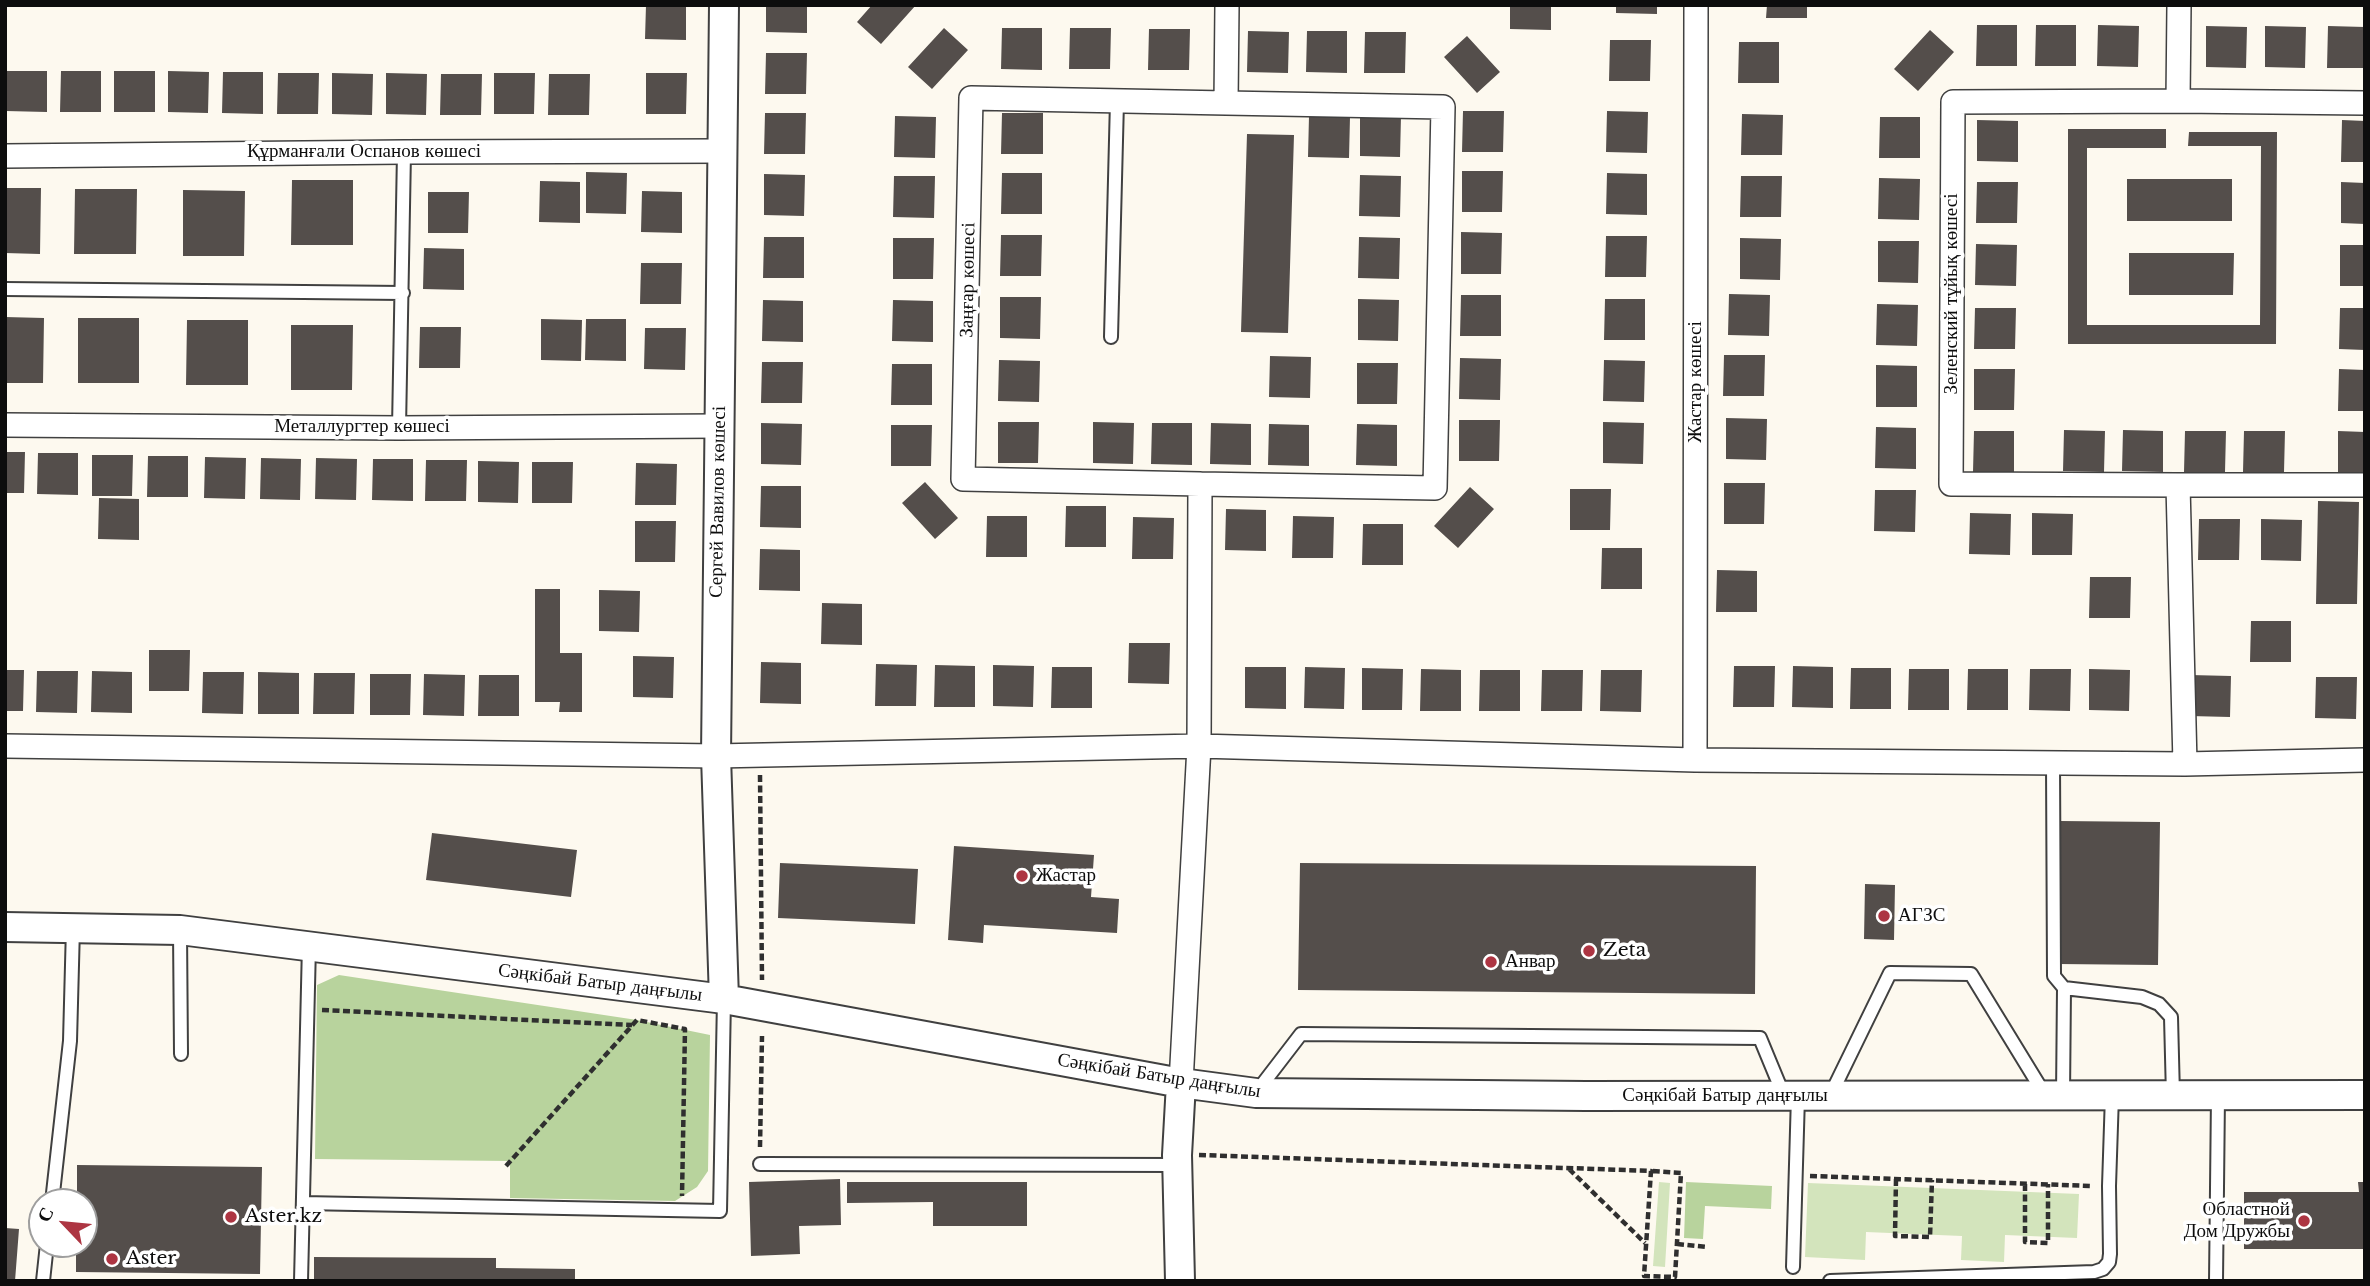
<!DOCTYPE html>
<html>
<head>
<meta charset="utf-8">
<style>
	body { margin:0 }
	#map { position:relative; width:2370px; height:1286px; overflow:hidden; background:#fdf9ef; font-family:"Libre Baskerville",serif }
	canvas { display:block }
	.frame { position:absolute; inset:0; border:7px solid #0d0d0d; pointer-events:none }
	.north { position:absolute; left:28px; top:1188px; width:70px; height:70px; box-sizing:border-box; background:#fff; border:2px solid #9e9e9e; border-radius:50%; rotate:296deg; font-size:19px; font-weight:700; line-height:28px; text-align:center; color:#0d0d0d }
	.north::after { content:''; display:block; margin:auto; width:24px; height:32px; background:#ad3542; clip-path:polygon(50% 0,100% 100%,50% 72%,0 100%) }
</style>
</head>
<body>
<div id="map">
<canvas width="2370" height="1286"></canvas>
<div class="frame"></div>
<div class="north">С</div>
</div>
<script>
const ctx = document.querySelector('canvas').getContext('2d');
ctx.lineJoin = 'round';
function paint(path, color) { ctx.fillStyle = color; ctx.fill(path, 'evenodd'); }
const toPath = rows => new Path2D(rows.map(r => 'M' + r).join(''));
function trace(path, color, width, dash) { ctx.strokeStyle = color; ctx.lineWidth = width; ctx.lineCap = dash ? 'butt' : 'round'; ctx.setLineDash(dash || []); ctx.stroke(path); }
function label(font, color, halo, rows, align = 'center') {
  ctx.font = font + ' "Libre Baskerville",serif'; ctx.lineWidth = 7; ctx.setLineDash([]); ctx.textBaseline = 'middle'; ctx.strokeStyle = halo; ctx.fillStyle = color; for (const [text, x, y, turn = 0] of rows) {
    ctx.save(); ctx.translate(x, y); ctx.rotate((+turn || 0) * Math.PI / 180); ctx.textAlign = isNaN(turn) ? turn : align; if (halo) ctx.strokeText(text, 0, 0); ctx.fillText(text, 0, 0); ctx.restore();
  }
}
const green = toPath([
	[1659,1182,1670,1183,1665,1267,1653,1266],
	[1808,1183,2079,1194,2077,1238,2005,1235,2004,1262,1961,1260,1962,1236,1866,1232,1865,1260,1805,1257]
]);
const forest = toPath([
	[339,975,637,1020,710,1035,708,1171,697,1187,675,1201,510,1198,510,1161,315,1159,317,985],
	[1686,1182,1772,1186,1771,1209,1705,1206,1703,1239,1684,1238]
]);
const building = toPath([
	[646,5,686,5,686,40,645,39],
	[766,5,807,5,807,33,766,32],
	[872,5,916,5,881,44,857,22],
	[1510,5,1551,5,1551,30,1510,29],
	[1616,5,1657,5,1657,14,1616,13],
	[1767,5,1807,5,1807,18,1766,18],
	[1977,25,2017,25,2017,66,1976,66],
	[2036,25,2076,25,2076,66,2035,66],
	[2098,25,2139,26,2138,67,2097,66],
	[2206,26,2247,27,2246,68,2206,67],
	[2265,26,2306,27,2305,68,2265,67],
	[2328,26,2365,27,2365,68,2327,68],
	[944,28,968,50,932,89,908,67],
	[1002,28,1042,28,1042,70,1001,69],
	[1070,28,1111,28,1110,69,1069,69],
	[1149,29,1190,29,1189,70,1148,70],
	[1930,30,1954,52,1918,91,1894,69],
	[1248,31,1289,32,1288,73,1247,72],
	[1307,31,1347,31,1347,73,1306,72],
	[1365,32,1406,32,1405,73,1364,73],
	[1467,36,1500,72,1477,93,1444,57],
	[1610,40,1651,40,1650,81,1609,81],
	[1739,42,1779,42,1779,83,1738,83],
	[766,53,807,53,806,94,765,94],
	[7,71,47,71,47,112,6,111],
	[61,71,101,71,101,112,60,112],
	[114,71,155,71,155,112,114,112],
	[168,71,209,72,208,113,168,112],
	[223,72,263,72,263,114,222,113],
	[278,73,319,73,318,114,277,114],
	[332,73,373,74,372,115,332,114],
	[386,73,427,74,426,115,386,114],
	[494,73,535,73,534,114,494,114],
	[646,73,687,73,686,114,646,114],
	[441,74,482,74,481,115,440,115],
	[549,74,590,74,589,115,548,115],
	[1463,111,1504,111,1503,152,1462,152],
	[1607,111,1648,112,1647,153,1606,152],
	[765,113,806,113,805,154,764,154],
	[1002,113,1043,113,1043,154,1001,154],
	[1742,114,1783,115,1782,155,1741,155],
	[1360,115,1401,116,1400,157,1360,156],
	[895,116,936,117,935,158,894,157],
	[1309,116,1350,117,1349,158,1308,157],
	[1880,117,1920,117,1920,158,1879,158],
	[1977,120,2018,121,2018,162,1977,161],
	[2342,120,2365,121,2365,162,2341,162],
	[2068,129,2166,129,2166,148,2087,148,2087,325,2260,325,2261,146,2188,146,2189,132,2277,132,2276,344,2068,344],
	[1247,134,1294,135,1288,333,1241,332],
	[1462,171,1503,171,1502,212,1462,212],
	[586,172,627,173,626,214,586,213],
	[1002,173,1042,173,1042,214,1001,214],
	[1607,173,1647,174,1647,215,1606,214],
	[764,174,805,175,804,216,764,215],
	[1360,175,1401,176,1400,217,1359,216],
	[894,176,935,176,934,218,893,217],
	[1741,176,1782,176,1781,217,1740,217],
	[1879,178,1920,179,1919,220,1878,219],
	[2127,179,2232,179,2232,221,2127,221],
	[292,180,353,180,353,245,291,245],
	[540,181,580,182,580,223,539,222],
	[1977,182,2018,182,2017,223,1976,223],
	[2341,182,2365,183,2365,224,2341,223],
	[5,188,41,188,40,254,5,253],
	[75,189,137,189,136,254,74,254],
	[183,190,245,191,244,256,183,256],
	[642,191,682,192,682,233,641,232],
	[428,192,469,192,468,233,428,233],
	[1461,232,1502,233,1501,274,1461,274],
	[1001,235,1042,235,1041,276,1000,276],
	[1606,236,1647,236,1646,277,1605,277],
	[764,237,804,237,804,278,763,278],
	[1359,237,1400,238,1399,279,1358,278],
	[893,238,934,238,933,279,893,279],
	[1740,238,1781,239,1780,280,1740,279],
	[1878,241,1919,241,1918,283,1878,282],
	[1976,244,2017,245,2016,286,1975,285],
	[2340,245,2365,245,2365,286,2340,286],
	[424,248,464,249,464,290,423,289],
	[2129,253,2234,253,2233,295,2129,295],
	[641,263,682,263,681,304,640,304],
	[1729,294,1770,295,1769,336,1728,335],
	[1461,295,1501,295,1501,336,1460,336],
	[1000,297,1041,297,1040,339,1000,338],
	[1358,299,1399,300,1398,341,1358,340],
	[1605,299,1645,299,1645,340,1604,340],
	[763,300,803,301,803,342,762,341],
	[893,300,933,301,933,342,892,341],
	[1877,304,1918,305,1917,346,1876,345],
	[1975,308,2016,308,2015,349,1974,349],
	[2340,308,2365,308,2365,350,2339,349],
	[5,317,44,318,43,383,5,383],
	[78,318,139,318,139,383,78,383],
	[541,319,582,320,581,361,541,360],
	[586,319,626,319,626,361,585,360],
	[187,320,248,320,248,385,186,385],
	[291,325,353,325,352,390,291,390],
	[420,327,461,327,460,368,419,368],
	[645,328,686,328,685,370,644,369],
	[1724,355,1765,355,1764,396,1723,396],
	[1270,356,1311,357,1310,398,1269,397],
	[1460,358,1501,359,1500,400,1459,399],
	[999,360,1040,361,1039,402,998,401],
	[1604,360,1645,361,1644,402,1603,401],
	[762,362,803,362,802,403,761,403],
	[1357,363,1398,363,1397,404,1357,404],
	[892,364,932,364,932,405,891,405],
	[1876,365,1917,366,1917,407,1876,407],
	[1974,369,2015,369,2014,410,1974,410],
	[2339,369,2365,370,2365,411,2338,411],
	[1726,418,1767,419,1766,460,1726,459],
	[1459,420,1500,420,1499,461,1459,461],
	[998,422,1039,422,1038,463,998,463],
	[1093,422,1134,423,1133,464,1093,463],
	[1603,422,1644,423,1643,464,1603,463],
	[761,423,802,424,801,465,761,464],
	[1152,423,1192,423,1192,465,1151,464],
	[1211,423,1251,424,1251,465,1210,464],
	[1269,424,1309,425,1309,466,1268,465],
	[1357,424,1397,425,1397,466,1356,465],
	[891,425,932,425,931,466,891,466],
	[1876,427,1916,428,1916,469,1875,468],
	[2064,430,2105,431,2104,472,2063,471],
	[2123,430,2163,431,2163,472,2122,471],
	[1974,431,2014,431,2014,472,1973,472],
	[2185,431,2226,431,2225,472,2184,472],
	[2244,431,2285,431,2284,472,2243,472],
	[2338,431,2365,432,2365,473,2338,472],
	[5,452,25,452,24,493,5,493],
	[38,453,78,453,78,495,37,494],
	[92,455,133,455,132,496,92,496],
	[148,456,188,456,188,497,147,497],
	[205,457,246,458,245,499,204,498],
	[261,458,301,459,300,500,260,499],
	[316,458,357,459,356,500,315,499],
	[373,459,413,459,413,501,372,500],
	[426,460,467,460,466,501,425,501],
	[478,461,519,462,518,503,478,502],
	[532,462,573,462,572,503,532,503],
	[636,463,677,464,676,505,635,505],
	[925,482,958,518,935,539,902,503],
	[1724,483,1765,483,1764,524,1724,524],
	[761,486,801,486,801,528,760,527],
	[1470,487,1494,509,1458,548,1434,526],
	[1570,489,1611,489,1610,530,1570,530],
	[1875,490,1916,490,1915,532,1874,531],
	[99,498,139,499,139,540,98,539],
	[2318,501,2359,502,2357,604,2316,604],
	[1066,506,1106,506,1106,547,1065,547],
	[1226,509,1266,510,1266,551,1225,550],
	[1970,513,2011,514,2010,555,1969,554],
	[2032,513,2073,514,2072,555,2032,555],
	[987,516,1027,516,1027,557,986,557],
	[1293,516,1334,517,1333,558,1292,558],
	[1133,517,1174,518,1173,559,1132,559],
	[2199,519,2240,519,2239,560,2198,560],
	[2261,519,2302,520,2301,561,2261,560],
	[635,521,676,521,675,562,635,562],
	[1363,524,1403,524,1403,565,1362,565],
	[1602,548,1642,548,1642,589,1601,589],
	[760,549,800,550,800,591,759,590],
	[1717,570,1757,571,1757,612,1716,612],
	[2090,577,2131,577,2130,618,2089,618],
	[535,589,560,589,560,653,582,653,582,712,559,712,560,702,535,702],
	[599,590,640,591,639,632,599,631],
	[822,603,862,604,862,645,821,644],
	[2251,621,2291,621,2291,662,2250,662],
	[1129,643,1170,643,1169,684,1128,683],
	[149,650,190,650,189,691,149,691],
	[633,656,674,657,673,698,633,697],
	[761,662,801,663,801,704,760,703],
	[876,664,917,665,916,706,875,706],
	[935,665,975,666,975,707,934,707],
	[993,665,1034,666,1033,707,993,706],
	[1734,666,1775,666,1774,707,1733,707],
	[1793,666,1833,667,1833,708,1792,707],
	[1052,667,1092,667,1092,708,1051,708],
	[1245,667,1286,667,1286,709,1245,708],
	[1305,667,1345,668,1344,709,1304,708],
	[1362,668,1403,669,1402,710,1362,710],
	[1851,668,1891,668,1891,709,1850,709],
	[1421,669,1461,670,1461,711,1420,711],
	[1909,669,1949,669,1949,710,1908,710],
	[1968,669,2008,669,2008,710,1967,710],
	[2030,669,2071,669,2070,711,2029,710],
	[2089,669,2130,670,2129,711,2089,710],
	[5,670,24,670,23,711,5,711],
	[1480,670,1520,670,1520,711,1479,711],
	[1542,670,1583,670,1582,711,1541,711],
	[1601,670,1642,670,1641,712,1600,711],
	[37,671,78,671,77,713,36,712],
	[92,671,132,672,132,713,91,712],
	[203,672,244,672,243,714,202,713],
	[258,672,299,673,299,714,258,714],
	[314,673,355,673,354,714,313,714],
	[370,674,411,674,410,715,370,715],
	[424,674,465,675,464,716,423,715],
	[479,675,519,675,519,716,478,716],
	[2190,675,2231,676,2230,717,2190,716],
	[2316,677,2357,677,2356,719,2315,718],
	[2060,821,2160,822,2158,965,2058,964],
	[432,833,577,850,571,897,426,880],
	[954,846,1094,855,1091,897,1119,899,1117,933,984,925,983,943,948,940],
	[780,863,918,869,915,924,778,918],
	[1300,863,1756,866,1755,994,1298,990],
	[1865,884,1895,885,1894,940,1864,939],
	[77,1165,262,1167,260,1274,76,1272,76,1244,84,1244,84,1202,77,1202],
	[840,1179,841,1225,799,1226,800,1254,751,1256,749,1182],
	[847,1182,1027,1182,1027,1226,933,1226,933,1202,847,1203],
	[2358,1182,2365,1182,2365,1249,2244,1249,2244,1192,2359,1192],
	[5,1228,19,1229,15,1281,5,1281],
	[314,1257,496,1258,496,1268,575,1269,575,1281,314,1281]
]);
const path = toPath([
	[760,775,762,980],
	[322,1010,632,1025],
	[760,1147,762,1036],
	[1199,1155,1651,1171,1644,1276,1675,1277,1681,1173,1651,1171],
	[506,1166,637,1020,685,1029,682,1196],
	[1569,1169,1645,1243],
	[1810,1176,2092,1186],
	[1896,1179,1895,1236,1930,1237,1932,1180],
	[2025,1184,2025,1242,2048,1243,2048,1184],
	[1677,1244,1707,1247]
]);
const service = toPath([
	[5,289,403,293],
	[1111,337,1117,101],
	[399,428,404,152],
	[2053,763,2054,976,2064,988,2063,1096],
	[180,930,181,1054],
	[2064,988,2142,997,2159,1004,2171,1017,2173,1096],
	[1258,1090,1301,1034,1760,1038,1784,1096],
	[1830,1096,1890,973,1971,974,2045,1095],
	[760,1164,1177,1165],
	[52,1202,70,1041,73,927],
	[303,1203,720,1211,724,999],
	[1793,1267,1798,1096],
	[43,1281,47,1244],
	[301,1281,309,945],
	[1830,1281,2094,1272,2103,1269,2109,1262,2110,1254,2109,1186,2112,1095],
	[2216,1281,2218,1095]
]);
const minor = toPath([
	[2179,5,2178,101,2365,103],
	[2178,101,1953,102,1951,484,2178,485,2185,764],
	[5,156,404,152,723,151],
	[5,425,399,428,719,426],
	[1200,484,1435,488,1443,107,1226,103,1227,5],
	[2178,485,2365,485],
	[5,746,716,756,1199,746,1695,760,2185,764,2365,760],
	[1695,760,1696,5],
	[1181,1083,1199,746,1200,484,963,479,971,98,1226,103]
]);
const tertiary = toPath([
	[724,5,716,756,724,999],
	[5,927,180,930,724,999,1181,1083,1256,1093,1586,1096,2365,1095],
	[1180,1281,1177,1155,1181,1083]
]);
const markers = [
	[1022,876,7,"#ad3542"],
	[1884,916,7,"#ad3542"],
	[1589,951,7,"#ad3542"],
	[1491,962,7,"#ad3542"],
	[231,1217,7,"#ad3542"],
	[2304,1221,7,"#ad3542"],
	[112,1259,7,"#ad3542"]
];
const streetNames = [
	["Құрманғали Оспанов көшесі",364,152],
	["Заңғар көшесі",968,280,-89],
	["Зеленский тұйық көшесі",1952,294,-90],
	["Жастар көшесі",1696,382,-90],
	["Металлургтер көшесі",362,427],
	["Сергей Вавилов көшесі",718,502,-89],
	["Сәңкібай Батыр даңғылы",600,983,7],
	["Сәңкібай Батыр даңғылы",1159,1076,9],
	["Сәңкібай Батыр даңғылы",1725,1096]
];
const poiNames = [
	["Жастар",1036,876],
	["АГЗС",1898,916],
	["Zeta",1603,951],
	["Анвар",1505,962],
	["Областной",2290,1210,"right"],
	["Дом Дружбы",2290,1232,"right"],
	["Aster.kz",245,1217],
	["Aster",126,1259]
];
paint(green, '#d3e4bc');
paint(forest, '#b8d39d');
paint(building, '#544e4b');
trace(service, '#404040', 16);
trace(minor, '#404040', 26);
trace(tertiary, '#404040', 32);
trace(path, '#2f2f2f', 4.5, [7, 3.5]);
trace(service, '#fff', 12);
trace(minor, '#fff', 23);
trace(tertiary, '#fff', 28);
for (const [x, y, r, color] of markers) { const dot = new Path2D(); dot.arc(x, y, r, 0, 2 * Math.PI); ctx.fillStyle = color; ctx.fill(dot); trace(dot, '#fff', 2.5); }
label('19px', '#0d0d0d', '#fff', streetNames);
label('19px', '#0d0d0d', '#fff', poiNames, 'left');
</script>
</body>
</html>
